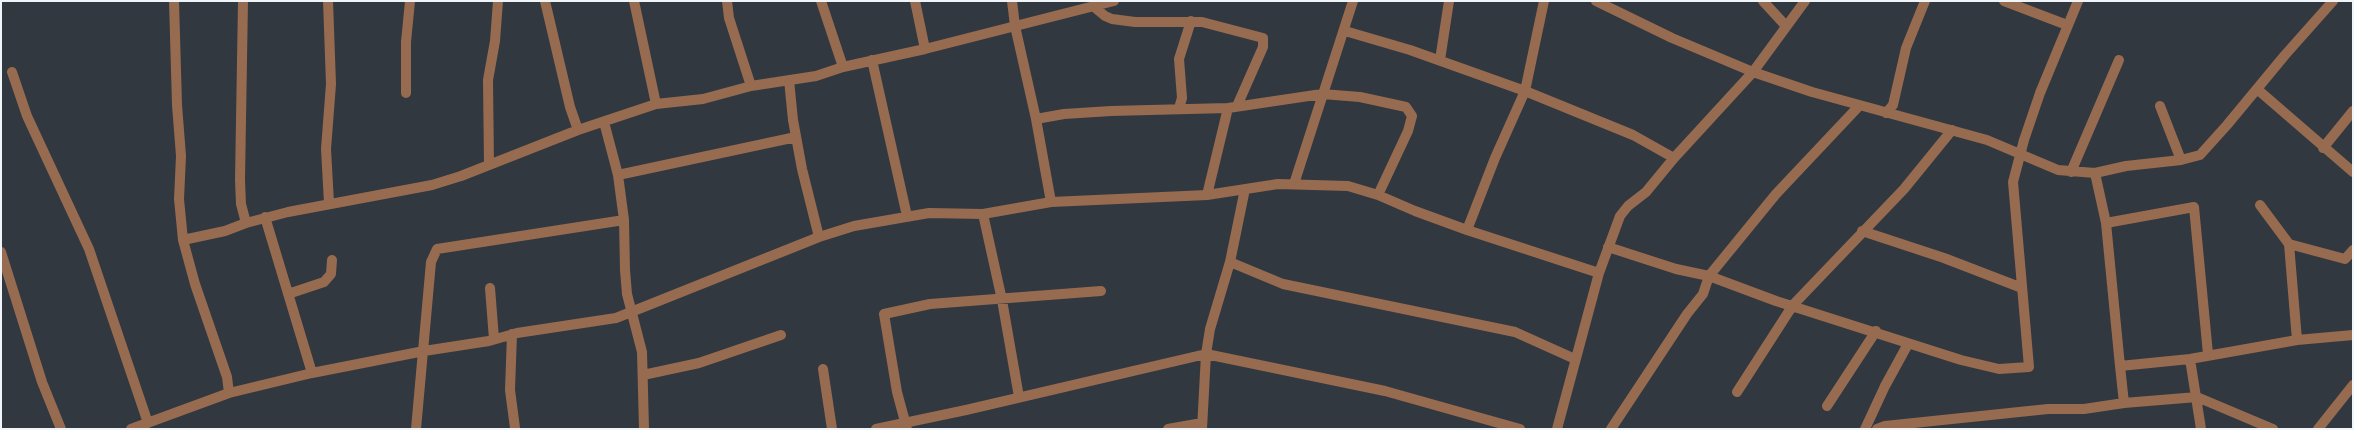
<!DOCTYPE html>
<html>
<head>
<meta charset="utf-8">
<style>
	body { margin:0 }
	#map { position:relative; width:2354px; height:430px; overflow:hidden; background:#323840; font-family:Inter,sans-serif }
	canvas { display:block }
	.frame { position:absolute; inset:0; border:2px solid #f0f5fa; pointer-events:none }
</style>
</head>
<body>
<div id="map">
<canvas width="2354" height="430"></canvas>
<div class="frame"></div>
</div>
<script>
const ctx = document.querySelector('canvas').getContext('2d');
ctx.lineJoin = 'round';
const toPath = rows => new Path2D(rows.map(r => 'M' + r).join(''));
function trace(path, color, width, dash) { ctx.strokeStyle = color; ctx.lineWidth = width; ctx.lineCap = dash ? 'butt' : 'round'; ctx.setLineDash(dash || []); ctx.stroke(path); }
const minor = toPath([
	[174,1,177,105,181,156,179,199,183,240,195,284,227,377,229,393],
	[243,1,240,180,241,204,246,223],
	[328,1,331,84,326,149,329,203],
	[545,1,570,107,578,130],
	[634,1,656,104],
	[727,1,729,18,751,86],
	[821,1,843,67],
	[915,1,925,49],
	[1012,1,1015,26,1036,119,1051,202],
	[1596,1,1672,38,1753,72,1812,92,1987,140,2058,170,2095,173,2126,166,2181,160,2200,155,2227,125,2285,55,2333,1],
	[1763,1,1786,26],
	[2004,1,2067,25],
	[1093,6,1105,16,1112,19,1135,22,1202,22,1263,38,1263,47,1237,106],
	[1345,31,1410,50,1525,91,1633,135,1674,158],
	[872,60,907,216],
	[1440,60,1449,1],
	[12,72,27,116,89,249,148,423],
	[789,80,793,120,802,169,819,237],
	[2257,89,2353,172],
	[406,93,406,42,410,1],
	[2160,106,2181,160],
	[1179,108,1182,98,1179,59,1191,21],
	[1886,113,1893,105,1906,48,1925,1],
	[1036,119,1064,114,1111,111,1228,108,1322,94,1360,97,1406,107,1412,116,1408,131,1378,195],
	[604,122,618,175,624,220,625,270,627,294,642,352,644,429],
	[2323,148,2353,111],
	[489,165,488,80,495,41,498,1],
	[2071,172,2119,60],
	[2095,173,2106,223,2120,366,2190,359,2297,340,2353,335],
	[618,175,796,137],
	[1294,184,1353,1],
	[1207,195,1228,108],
	[2260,205,2289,244,2297,340],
	[983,214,1002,300,1019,397],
	[265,217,312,373],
	[2106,223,2194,207,2208,354],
	[1467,230,1495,158,1525,91,1544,1],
	[1862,231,1944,258,2022,288],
	[183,240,225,231,246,223,288,212,432,185,461,176,578,130,656,104,703,99,751,86,816,76,843,67,925,49,1114,1],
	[2289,244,2345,259,2353,250],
	[1608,247,1676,269,1709,276,1776,301,1961,360,1999,369,2029,367,2013,182,2024,140,2040,93,2078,1],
	[1,252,42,382,61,429],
	[1230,262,1283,284,1515,332,1575,359],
	[490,288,494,339],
	[288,294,324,282,331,274,332,260],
	[512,334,510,390,515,428],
	[2190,359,2201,429],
	[2120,366,2124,403],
	[823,369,832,429],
	[643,375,699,363,781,335],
	[1737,392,1793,305,1904,189,1952,130],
	[1827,406,1876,331],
	[131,429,229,393,312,373,424,351,489,341,517,333,616,318,819,237,854,226,929,213,983,214,1051,202,1207,195,1278,184,1348,186,1378,195,1415,211,1467,230,1599,273],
	[416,429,431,262,437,249,624,220],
	[876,429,966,410,1206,354,1385,391,1520,429],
	[907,429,897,392,884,314,930,304,1101,291],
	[1168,429,1202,423],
	[1202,429,1206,354,1210,329,1230,262,1245,189],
	[1557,429,1599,273,1620,216,1628,206,1646,192,1674,158,1753,72,1805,1],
	[1611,429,1687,314,1703,294,1709,276,1776,194,1859,106],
	[1865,429,1885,386,1908,344],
	[1877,429,1885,426,2048,409,2084,409,2124,403,2197,397,2273,429],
	[2318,429,2353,385]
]);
trace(minor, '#976b50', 10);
</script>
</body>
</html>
